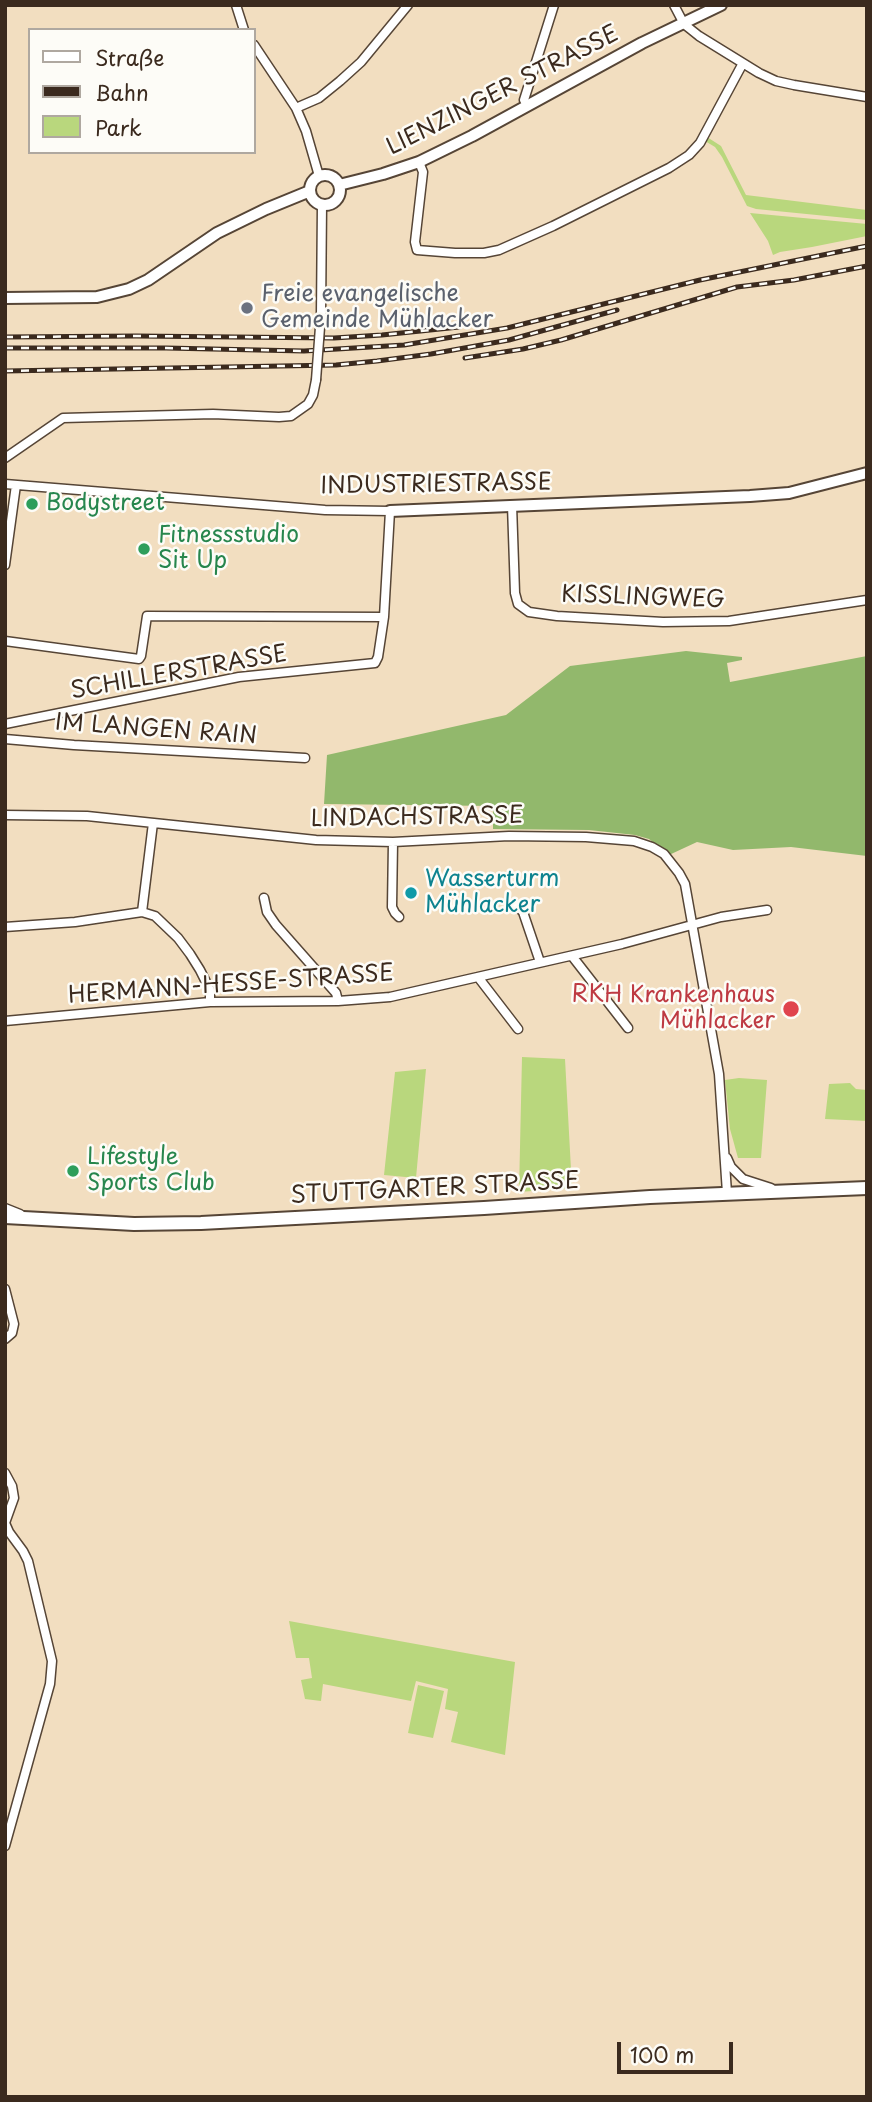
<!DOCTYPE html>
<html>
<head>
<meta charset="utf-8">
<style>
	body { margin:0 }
	#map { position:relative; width:872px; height:2102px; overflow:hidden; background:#f2dec0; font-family:"Playpen Sans",sans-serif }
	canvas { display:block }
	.frame { position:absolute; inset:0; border:7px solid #3b2a1e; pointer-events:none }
	.legend { position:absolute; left:28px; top:28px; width:228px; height:126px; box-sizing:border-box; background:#fdfcf7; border:2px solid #afa8a0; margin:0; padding:9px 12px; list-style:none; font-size:21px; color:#3b2a1e }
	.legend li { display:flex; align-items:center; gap:14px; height:35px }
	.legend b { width:35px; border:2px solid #afa8a0 }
	.scale { position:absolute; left:617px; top:2042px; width:116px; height:32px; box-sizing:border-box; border:4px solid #3b2a1e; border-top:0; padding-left:9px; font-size:21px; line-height:24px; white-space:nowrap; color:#3b2a1e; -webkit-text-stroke:5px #fdfcf7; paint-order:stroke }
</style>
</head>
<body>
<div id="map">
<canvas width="872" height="2102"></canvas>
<div class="frame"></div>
<ul class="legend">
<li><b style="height:9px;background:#fff"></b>Straße</li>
<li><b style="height:9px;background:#3b2a1e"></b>Bahn</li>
<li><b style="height:19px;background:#b9d77d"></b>Park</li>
</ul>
<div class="scale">100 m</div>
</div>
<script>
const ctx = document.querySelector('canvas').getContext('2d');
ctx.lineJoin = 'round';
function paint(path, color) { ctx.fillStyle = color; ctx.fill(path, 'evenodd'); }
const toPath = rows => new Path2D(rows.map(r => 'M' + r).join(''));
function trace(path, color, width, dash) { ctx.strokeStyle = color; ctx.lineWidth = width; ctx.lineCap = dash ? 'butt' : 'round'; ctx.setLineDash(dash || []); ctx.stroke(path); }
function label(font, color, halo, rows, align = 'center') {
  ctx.font = font + ' "Playpen Sans",sans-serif'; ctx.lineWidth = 5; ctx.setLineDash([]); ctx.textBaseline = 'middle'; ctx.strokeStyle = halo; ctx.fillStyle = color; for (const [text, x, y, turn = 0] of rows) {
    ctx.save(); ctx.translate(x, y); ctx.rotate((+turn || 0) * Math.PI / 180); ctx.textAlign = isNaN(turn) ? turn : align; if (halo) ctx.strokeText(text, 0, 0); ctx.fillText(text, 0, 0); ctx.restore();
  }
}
const green = toPath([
	[707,137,721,146,746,195,867,210,867,220,756,209,747,206,722,157,715,147,705,141],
	[750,213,867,224,867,236,812,247,780,252,773,255,768,241],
	[522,1057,565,1059,572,1188,519,1192],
	[426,1069,416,1178,384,1175,395,1072],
	[739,1078,767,1080,761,1158,738,1158,730,1129,725,1080],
	[850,1083,856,1089,867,1090,867,1121,825,1119,829,1084],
	[289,1621,515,1662,505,1755,451,1742,458,1712,445,1709,448,1689,416,1681,411,1701,323,1684,321,1701,305,1699,301,1680,312,1678,309,1658,296,1658],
	[418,1685,444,1691,433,1738,408,1733]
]);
const forest = toPath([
	[686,651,742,657,742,660,727,663,730,682,867,656,867,856,791,847,733,850,697,842,669,855,649,839,635,835,589,830,493,829,493,806,324,804,327,755,506,715,570,666]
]);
const street = toPath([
	[236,5,244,30],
	[674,5,684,24,699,36,759,73,776,81,794,85,867,97],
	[254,45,296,108,306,131,319,176],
	[527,105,524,100,554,5],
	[296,108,319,98,340,81,361,62,408,5],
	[419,162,423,172,415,242,417,250,455,253,484,253,499,250,553,226,669,168,689,155,700,143,743,63],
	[321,314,322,204],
	[5,458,63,418,213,414,279,417,291,416,308,404,313,395,316,380],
	[5,484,325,510,390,511,384,617,378,657,375,663,239,677,5,724],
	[512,505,515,593,518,604,529,612,557,616,663,622,729,621,867,600],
	[5,565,16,485],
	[5,641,139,659,141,656,147,616,384,617],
	[5,739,74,745,305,758],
	[5,815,87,816,316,840,393,842,509,836,586,837,634,841,652,847,664,854,679,873,685,884,719,1074,727,1193],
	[153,823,142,912,155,916,178,938,190,954,200,970,210,990,210,1002],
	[393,842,392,907,395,913,399,917],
	[264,898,267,912,276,925,336,993,338,1001],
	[517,906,523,912,540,962],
	[5,927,75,922,142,912],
	[572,956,628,1028],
	[478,977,518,1029],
	[5,1021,210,1002,338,1001,390,997,622,944,721,917,767,910],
	[727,1158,731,1167,743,1179,771,1188],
	[5,1208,20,1214],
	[5,1289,14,1324,12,1333,5,1339],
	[5,1473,12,1486,14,1498,5,1523,9,1532,23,1551,28,1561,52,1661,50,1684,5,1846]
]);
const secondary = toPath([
	'310 190a15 15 0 1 1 30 0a15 15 0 1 1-30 0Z',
	[339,185,383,174,419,162,472,136,642,43,721,5],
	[5,298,97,297,129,289,148,280,217,233,266,209,310,191],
	[390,511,750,496,789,493,867,473]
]);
const primary = toPath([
	[5,1217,134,1224,201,1223,484,1208,650,1197,867,1188]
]);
const rail = toPath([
	[5,337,136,336,334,338,382,335,459,327],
	[5,348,166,348,304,351,404,345,507,328,700,280,867,246],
	[465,358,523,349,561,340,737,287,794,280,867,266],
	[5,371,336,365,377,361,431,354,509,340,617,310]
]);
const streetBridge = toPath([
	[316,380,321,314]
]);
const markers = [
	[247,308,7,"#6b7280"],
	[32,504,7,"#2e9e5b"],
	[144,549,7,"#2e9e5b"],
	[411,893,7,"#0f9aa8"],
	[791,1009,9,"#e0444e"],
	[73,1171,7,"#2e9e5b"]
];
const streetNames = [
	["LIENZINGER STRASSE",503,91,-27],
	["INDUSTRIESTRASSE",436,485,-1],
	["KISSLINGWEG",643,598,2],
	["SCHILLERSTRASSE",179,673,-10],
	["IM LANGEN RAIN",156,730,4],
	["LINDACHSTRASSE",417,818,-1],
	["HERMANN-HESSE-STRASSE",231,985,-4],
	["STUTTGARTER STRASSE",435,1189,-3]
];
const worshipNames = [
	["Freie evangelische",261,295],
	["Gemeinde Mühlacker",261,321]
];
const leisureNames = [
	["Bodystreet",46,504],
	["Fitnessstudio",158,536],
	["Sit Up",158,562],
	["Lifestyle",87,1158],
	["Sports Club",87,1184]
];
const cultureNames = [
	["Wasserturm",425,880],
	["Mühlacker",425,906]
];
const healthNames = [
	["RKH Krankenhaus",775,996],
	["Mühlacker",775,1022]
];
paint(green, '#b9d77d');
paint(forest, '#92b86c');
trace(street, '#564536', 11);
trace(secondary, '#564536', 14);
trace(primary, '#564536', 16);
trace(street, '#fff', 8);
trace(secondary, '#fff', 10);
trace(primary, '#fff', 12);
trace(rail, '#3b2a1e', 5);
trace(rail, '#fdfcf7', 2.5, [8]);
trace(streetBridge, '#564536', 11, []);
trace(streetBridge, '#fff', 8);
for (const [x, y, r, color] of markers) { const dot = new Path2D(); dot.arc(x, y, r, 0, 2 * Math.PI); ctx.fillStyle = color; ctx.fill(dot); trace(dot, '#fdfcf7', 2.5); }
label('23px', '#3b2a1e', '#fdfcf7', streetNames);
label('23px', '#5b616d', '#fdfcf7', worshipNames, 'left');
label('23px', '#27864d', '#fdfcf7', leisureNames, 'left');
label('23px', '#0d838f', '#fdfcf7', cultureNames, 'left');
label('23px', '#be3a42', '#fdfcf7', healthNames, 'right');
</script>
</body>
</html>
